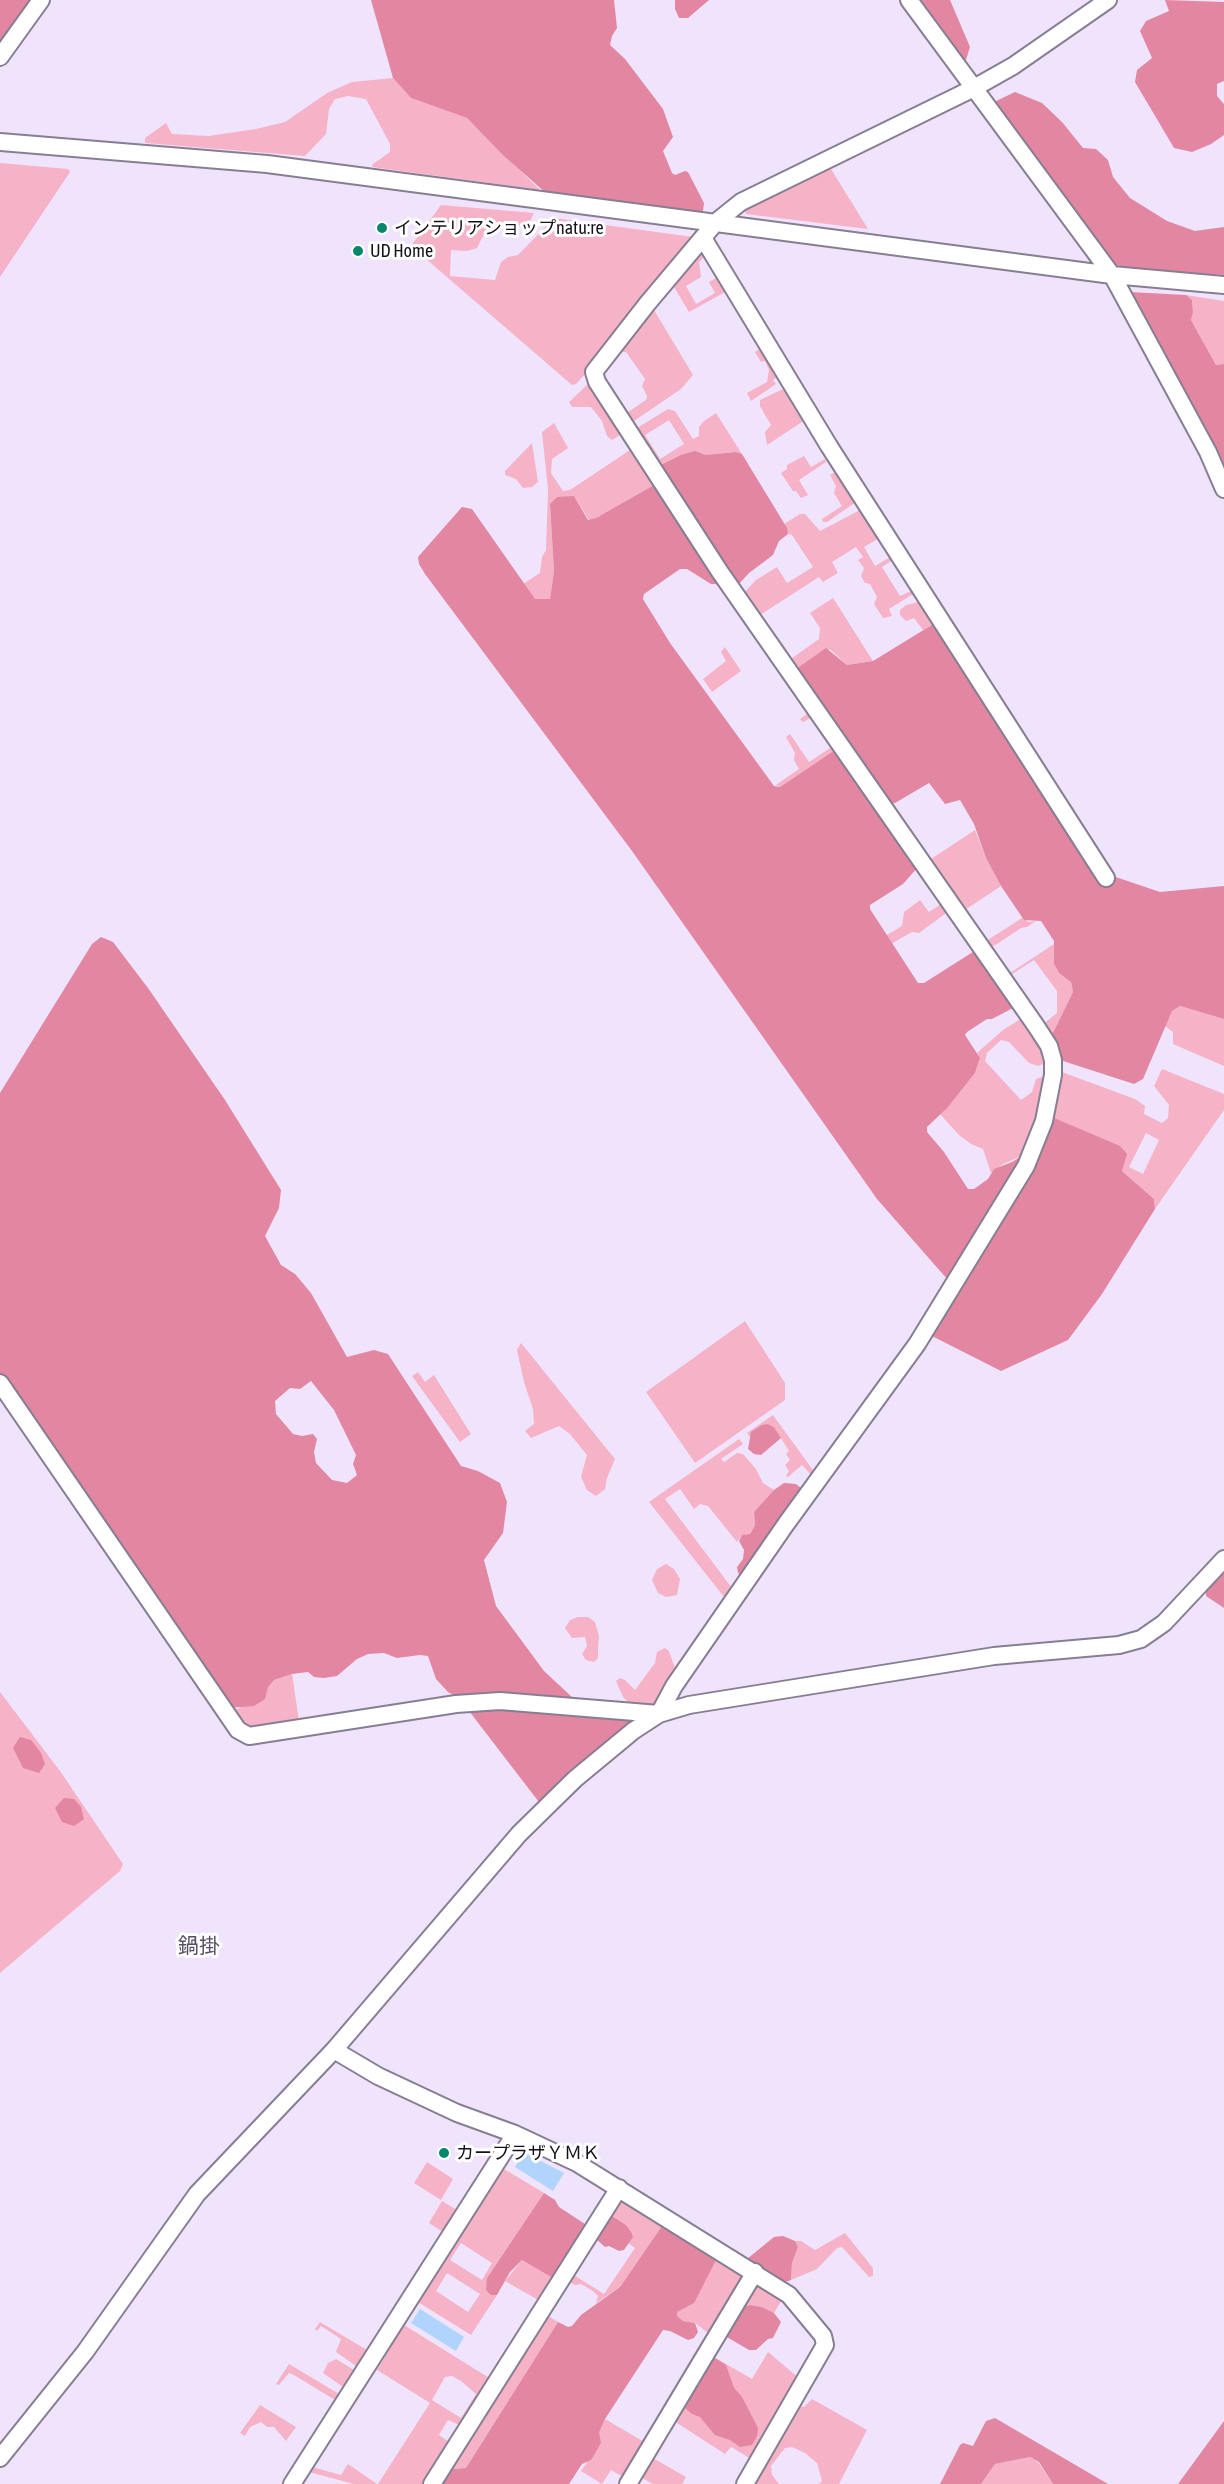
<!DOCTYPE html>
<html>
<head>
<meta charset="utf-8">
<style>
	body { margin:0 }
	canvas { display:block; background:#efe4fc }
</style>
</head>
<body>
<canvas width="1224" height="2484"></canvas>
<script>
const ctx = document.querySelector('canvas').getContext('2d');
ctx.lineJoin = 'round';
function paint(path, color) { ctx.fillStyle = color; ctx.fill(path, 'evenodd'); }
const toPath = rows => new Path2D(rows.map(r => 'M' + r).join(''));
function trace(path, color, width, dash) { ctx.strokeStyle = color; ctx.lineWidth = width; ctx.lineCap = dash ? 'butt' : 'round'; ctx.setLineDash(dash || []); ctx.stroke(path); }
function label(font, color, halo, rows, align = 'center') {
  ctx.font = font + ' "Asap Condensed","Noto Sans JP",sans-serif'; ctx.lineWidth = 6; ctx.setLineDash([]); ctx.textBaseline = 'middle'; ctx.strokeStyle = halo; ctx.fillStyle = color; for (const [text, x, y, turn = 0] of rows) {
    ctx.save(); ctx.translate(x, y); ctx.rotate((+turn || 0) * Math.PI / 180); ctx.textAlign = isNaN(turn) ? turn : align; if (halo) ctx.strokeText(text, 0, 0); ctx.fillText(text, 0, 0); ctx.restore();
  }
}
const green = toPath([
	[393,78,411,98,467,118,540,190,372,167,373,164,390,152,390,144,366,99,348,96,335,99,329,109,326,134,305,156,145,143,145,138,166,123,172,134,209,136,256,129,285,122,327,93,352,82],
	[0,163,68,169,70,172,0,277],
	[826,166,831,169,868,229,746,214,744,207],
	[441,205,534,213,529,223,524,226,498,222,488,226,477,248,467,251,451,250,450,276,495,280,501,262,508,257,518,255,554,218,693,237,694,242,592,366,576,384,572,385,411,246],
	[698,250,708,253,699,262,701,277,686,286,696,304,715,293,709,282,718,277,727,291,689,312,671,282],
	[1186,295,1224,301,1224,364,1216,365,1191,320,1193,312,1192,300],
	[651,305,693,375,681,389,665,400,634,421,628,420,602,374,628,412,646,400,647,396,642,386,645,379,626,352,622,352,618,348],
	[762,347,780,375,773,380,776,384,751,401,747,393,767,382,769,370,765,361,761,362,755,352],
	[588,384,623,433,612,440,607,436,602,421,591,407,572,407,569,402],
	[783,389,788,390,805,420,767,445,765,432,771,425,760,406,760,400],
	[668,409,675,411,693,439,699,436,699,427,704,421,716,413,742,454,736,452,705,455,659,471,636,434,637,428],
	[669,420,684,444,660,459,645,435],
	[554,423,568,448,552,459,551,473,563,491,570,490,633,448,654,485,596,518,589,520,574,496,550,504,554,571,550,599,535,600,523,584,540,573,542,557,546,550,548,489,542,432],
	[532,443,538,482,532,487,523,488,516,479,505,475,505,471],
	[804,456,811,467,825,459,826,462,799,480,808,495,801,498,796,491,793,491,781,473,787,469,787,465],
	[837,471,856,502,827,522,823,522,822,519,842,506,834,493,836,486,830,475],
	[864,508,881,537,864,547,875,566,892,556,894,559,882,567,900,596,911,591,913,594,889,609,892,616,883,618,874,604,877,597,870,584,865,583,861,576,864,568,858,560,863,557,856,547,832,562,838,573,823,582,819,577,757,617,742,595,756,580,777,567,787,583,813,567,792,535,788,534,784,524,800,514,805,514,820,531],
	[833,598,873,661,847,665,830,649,796,674,788,661,819,639,820,628,810,613],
	[918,602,935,623,923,630,914,618,906,621,900,615,900,610,906,605],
	[725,647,741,671,712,692,703,679,726,661,721,652],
	[812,710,840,749,832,752,780,787,776,785,799,769,794,760,795,753,786,737,790,734,809,762,833,746,813,717,803,722,800,719],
	[975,830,986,858,1001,886,962,912,928,861],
	[920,900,929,912,944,902,949,911,919,933,912,932,891,944,885,936,902,926,904,912],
	[1022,918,1029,922,1036,921,1027,927,1021,928,997,944,988,948,983,943],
	[1054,944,1054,964,1059,973,1071,982,1073,992,1050,1039,1041,1026,1057,1013,1057,991,1034,960,1006,978,1004,977],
	[1180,1006,1224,1019,1224,1066,1173,1044,1173,1032,1165,1026,1172,1011],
	[1024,1019,1040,1042,1045,1063,1038,1066,1029,1063,1009,1042,1001,1040,987,1053,985,1061,1021,1100,1032,1092,1036,1079,1042,1077,1046,1081,1043,1100,1024,1155,1003,1164,991,1173,983,1149,971,1144,959,1135,940,1114,975,1073,980,1058,977,1053,1003,1030,1019,1020],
	[1162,1069,1224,1094,1224,1110,1155,1209,1154,1199,1122,1171,1050,1119,1059,1071,1135,1099,1145,1106,1144,1114,1162,1123,1168,1118,1169,1105,1154,1086],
	[1146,1133,1159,1140,1143,1174,1129,1167],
	[745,1321,785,1383,785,1400,695,1463,646,1392],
	[521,1343,615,1459,607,1478,605,1489,596,1496,587,1490,581,1477,587,1455,570,1434,559,1426,531,1438,525,1431,534,1424,533,1409,524,1382,517,1350],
	[418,1372,425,1382,434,1375,471,1434,460,1442,412,1376],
	[773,1415,815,1473,812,1476,802,1465,788,1477,786,1476,789,1471,785,1465,790,1460,786,1454,789,1451,774,1427,768,1424,751,1438,747,1433],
	[739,1439,743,1444,721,1459,724,1462,737,1453,743,1454,756,1469,763,1483,774,1490,754,1512,755,1525,750,1534,742,1535,737,1542,708,1506,700,1504,694,1509,680,1489,665,1499,735,1592,728,1602,649,1502],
	[666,1564,674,1569,680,1579,677,1595,666,1597,658,1593,652,1580,657,1569],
	[578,1617,588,1617,595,1622,599,1636,598,1649,598,1658,594,1662,586,1660,582,1654,587,1646,585,1637,572,1638,565,1628,570,1620],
	[665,1648,669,1651,677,1674,656,1706,633,1707,623,1697,616,1681,620,1678,625,1680,635,1690,655,1663,657,1652],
	[292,1674,299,1721,245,1727,228,1708,238,1709,274,1680],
	[0,1692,60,1771,123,1864,120,1871,0,1973],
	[427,2162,453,2179,441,2200,414,2183],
	[504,2169,544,2193,487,2278,491,2295,497,2295,471,2335,418,2302],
	[461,2243,492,2263,482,2280,450,2260],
	[447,2273,480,2294,468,2312,436,2291],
	[442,2201,457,2210,443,2232,429,2223],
	[624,2201,662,2226,620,2287,596,2303,598,2296,593,2291,581,2284,575,2285,568,2281,572,2274,604,2294,635,2248,628,2243,632,2237,626,2225,612,2216,609,2216,618,2202],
	[845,2233,873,2268,873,2276,869,2277,842,2247,837,2248,817,2269,791,2280,792,2263,798,2247,795,2241,801,2241,815,2250],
	[522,2260,551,2277,556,2276,540,2301,505,2281],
	[716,2260,745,2278,711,2335,695,2323,683,2321,677,2316,677,2312,682,2308,689,2306],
	[754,2282,783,2298,774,2313,762,2307,750,2305,739,2308],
	[545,2314,558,2322,466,2468,444,2470],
	[320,2322,367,2350,356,2366,336,2352,341,2339,321,2326,317,2331,315,2329],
	[404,2325,491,2379,462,2426,448,2420,439,2435,452,2444,427,2484,378,2484,430,2403,377,2370],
	[452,2376,461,2381,476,2394,461,2418,432,2400,445,2377],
	[768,2352,800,2379,753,2460,731,2447,725,2454,674,2421,712,2356,752,2379],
	[336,2359,354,2370,343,2387,323,2373,328,2363],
	[823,2363,800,2406,804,2407,812,2399,867,2430,839,2484,819,2484,822,2481,817,2463,805,2453,792,2447,785,2448,771,2466,772,2475,779,2484,751,2484],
	[289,2364,339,2394,335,2400,294,2375,289,2373,279,2385,276,2384],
	[260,2405,296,2427,286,2441,274,2427,267,2427,261,2422,250,2427,245,2436,240,2433],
	[605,2419,646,2443,625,2478,611,2470,602,2484,581,2471,601,2443,598,2432],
	[1030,2457,1038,2462,1053,2484,981,2484,995,2464],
	[653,2458,686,2477,682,2484,653,2484,642,2478],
	[348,2464,377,2484,354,2484,309,2472,312,2467,341,2475]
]);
const forest = toPath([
	[0,0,34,0,0,48],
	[371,0,614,0,617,28,612,36,610,45,625,59,663,109,673,137,663,151,672,173,675,175,685,171,688,172,704,203,703,211,699,214,547,194,503,155,467,118,411,98,393,78],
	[675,0,709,0,688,18,679,18,675,9],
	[919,0,950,0,970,47,965,63],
	[1165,0,1224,2,1224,81,1217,84,1217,96,1224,104,1224,135,1211,144,1192,152,1174,148,1135,82,1137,70,1152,58,1140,31,1146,21,1169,11],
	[1015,92,1042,103,1062,122,1083,148,1096,149,1108,160,1113,177,1130,198,1167,221,1195,231,1224,227,1224,275,1143,270,1099,262,1084,251,1076,240,1078,233,994,102],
	[1130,292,1186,295,1192,300,1193,312,1191,320,1216,365,1224,364,1224,483],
	[695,451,705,455,736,452,742,454,787,528,788,534,779,541,773,555,749,573,738,585,711,584,687,569,680,569,644,594,643,599,670,643,774,786,780,787,832,752,840,749,919,866,903,884,870,905,870,909,918,983,924,983,976,950,1016,1004,1013,1008,992,1019,987,1019,967,1032,965,1035,980,1058,975,1073,947,1108,927,1127,927,1132,944,1152,968,1189,974,1189,988,1179,994,1169,1012,1162,1042,1144,1050,1119,1054,1118,1120,1146,1127,1154,1122,1171,1154,1199,1155,1209,1102,1294,1068,1340,1001,1371,932,1336,934,1326,955,1288,877,1199,632,851,425,574,419,564,418,557,462,507,472,509,535,599,550,599,554,571,550,504,557,497,574,496,588,520,596,518,654,485,661,465,681,455],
	[935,623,1095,870,1160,892,1224,886,1224,1019,1180,1006,1172,1011,1143,1079,1134,1084,1057,1059,1050,1039,1073,992,1071,982,1059,973,1054,964,1054,941,1041,921,1024,920,1001,886,986,858,974,824,960,800,945,804,929,783,895,803,889,804,796,674,799,667,826,648,847,665,873,661],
	[101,937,113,942,148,988,225,1100,281,1190,279,1208,265,1236,281,1265,295,1274,311,1293,347,1357,374,1350,388,1354,461,1466,478,1471,500,1483,507,1502,503,1533,484,1560,496,1606,544,1671,573,1698,608,1704,646,1718,542,1806,459,1698,448,1692,436,1679,428,1656,420,1655,397,1658,384,1653,368,1654,357,1659,337,1676,324,1678,314,1677,308,1672,292,1674,274,1680,268,1687,265,1699,254,1706,228,1708,0,1379,0,1093,92,944],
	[311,1381,334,1410,356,1455,353,1464,357,1475,347,1483,332,1480,316,1463,314,1452,317,1439,313,1434,302,1436,293,1434,276,1414,275,1401,290,1388,300,1389],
	[768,1424,774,1427,781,1438,761,1455,754,1454,748,1449,751,1432,762,1425],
	[784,1483,796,1484,805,1491,744,1578,738,1573,737,1567,743,1559,744,1550,739,1541,742,1535,750,1534,755,1525,754,1512,774,1490],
	[1224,1567,1224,1608,1206,1596,1206,1588],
	[20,1737,31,1740,41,1753,45,1764,39,1773,23,1768,13,1748],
	[64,1798,74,1799,81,1807,84,1819,74,1826,62,1822,55,1808],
	[544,2193,555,2200,559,2207,585,2224,586,2228,556,2276,551,2277,522,2260,510,2272,497,2295,491,2295,486,2290,487,2278],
	[609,2216,612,2216,626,2225,631,2232,633,2237,624,2250,619,2251,609,2246,605,2247,596,2239],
	[662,2226,716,2260,694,2303,677,2312,677,2316,683,2321,695,2323,698,2332,694,2338,688,2340,670,2331,663,2330,605,2419,599,2432,601,2443,591,2460,582,2464,569,2484,435,2484,444,2470,466,2468,558,2322,568,2327,572,2326,581,2315,620,2287],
	[783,2236,795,2241,798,2247,792,2263,791,2280,783,2283,747,2259,774,2237],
	[750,2305,762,2307,774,2313,781,2322,773,2338,768,2339,756,2350,749,2350,725,2336,739,2308],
	[712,2356,726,2365,734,2388,742,2397,758,2428,757,2436,752,2445,740,2447,730,2440,715,2435,700,2417,692,2414,685,2408,683,2400],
	[995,2418,1108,2484,1053,2484,1039,2462,1030,2457,995,2464,981,2484,940,2484,960,2445,963,2443,973,2446,986,2421],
	[1224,2421,1224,2484,1178,2484]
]);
const water = toPath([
	[527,2154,564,2173,553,2191,515,2167,520,2158],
	[420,2309,464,2337,456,2351,411,2323]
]);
const minor = toPath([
	[909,0,1112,275,1208,452,1224,489],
	[0,57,41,0],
	[0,142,267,164,1112,275,1224,285],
	[703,238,829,446,1106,878],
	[0,1383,238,1730,249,1736,456,1704,500,1701,659,1714],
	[659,1714,674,1686,786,1524,917,1344,1026,1166,1044,1121,1053,1075,1053,1060,1049,1046,1036,1026,720,572,597,382,594,372,647,304,716,222,741,202,974,88,1013,66,1108,0],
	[334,2050,378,2076,457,2113,515,2134,577,2163,789,2295,823,2336,825,2345,745,2484],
	[0,2458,85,2352,197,2194,334,2050,519,1834,575,1779,633,1731,659,1714,689,1705,994,1656,1119,1645,1141,1639,1164,1623,1224,1559],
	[292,2484,515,2134],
	[432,2484,619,2188],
	[628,2484,755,2272]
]);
const markers = [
	[382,228,6,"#01876b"],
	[358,251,6,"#01876b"],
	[444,2153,6,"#01876b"]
];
const poiNames = [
	["インテリアショップnatu:re",394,228],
	["UD Home",370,251],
	["カープラザＹＭＫ",456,2153]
];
const quarterNames = [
	["鍋掛",199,1946]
];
paint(green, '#f6b2c6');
paint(forest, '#e286a2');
paint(water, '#b0d4fe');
trace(minor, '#887e93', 20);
trace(minor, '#fff', 16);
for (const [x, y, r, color] of markers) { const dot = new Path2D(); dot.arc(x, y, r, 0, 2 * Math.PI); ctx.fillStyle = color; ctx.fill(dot); trace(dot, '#fff', 2); }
label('18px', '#141019', '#fff', poiNames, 'left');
label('21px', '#595064', '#fff', quarterNames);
</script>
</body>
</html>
